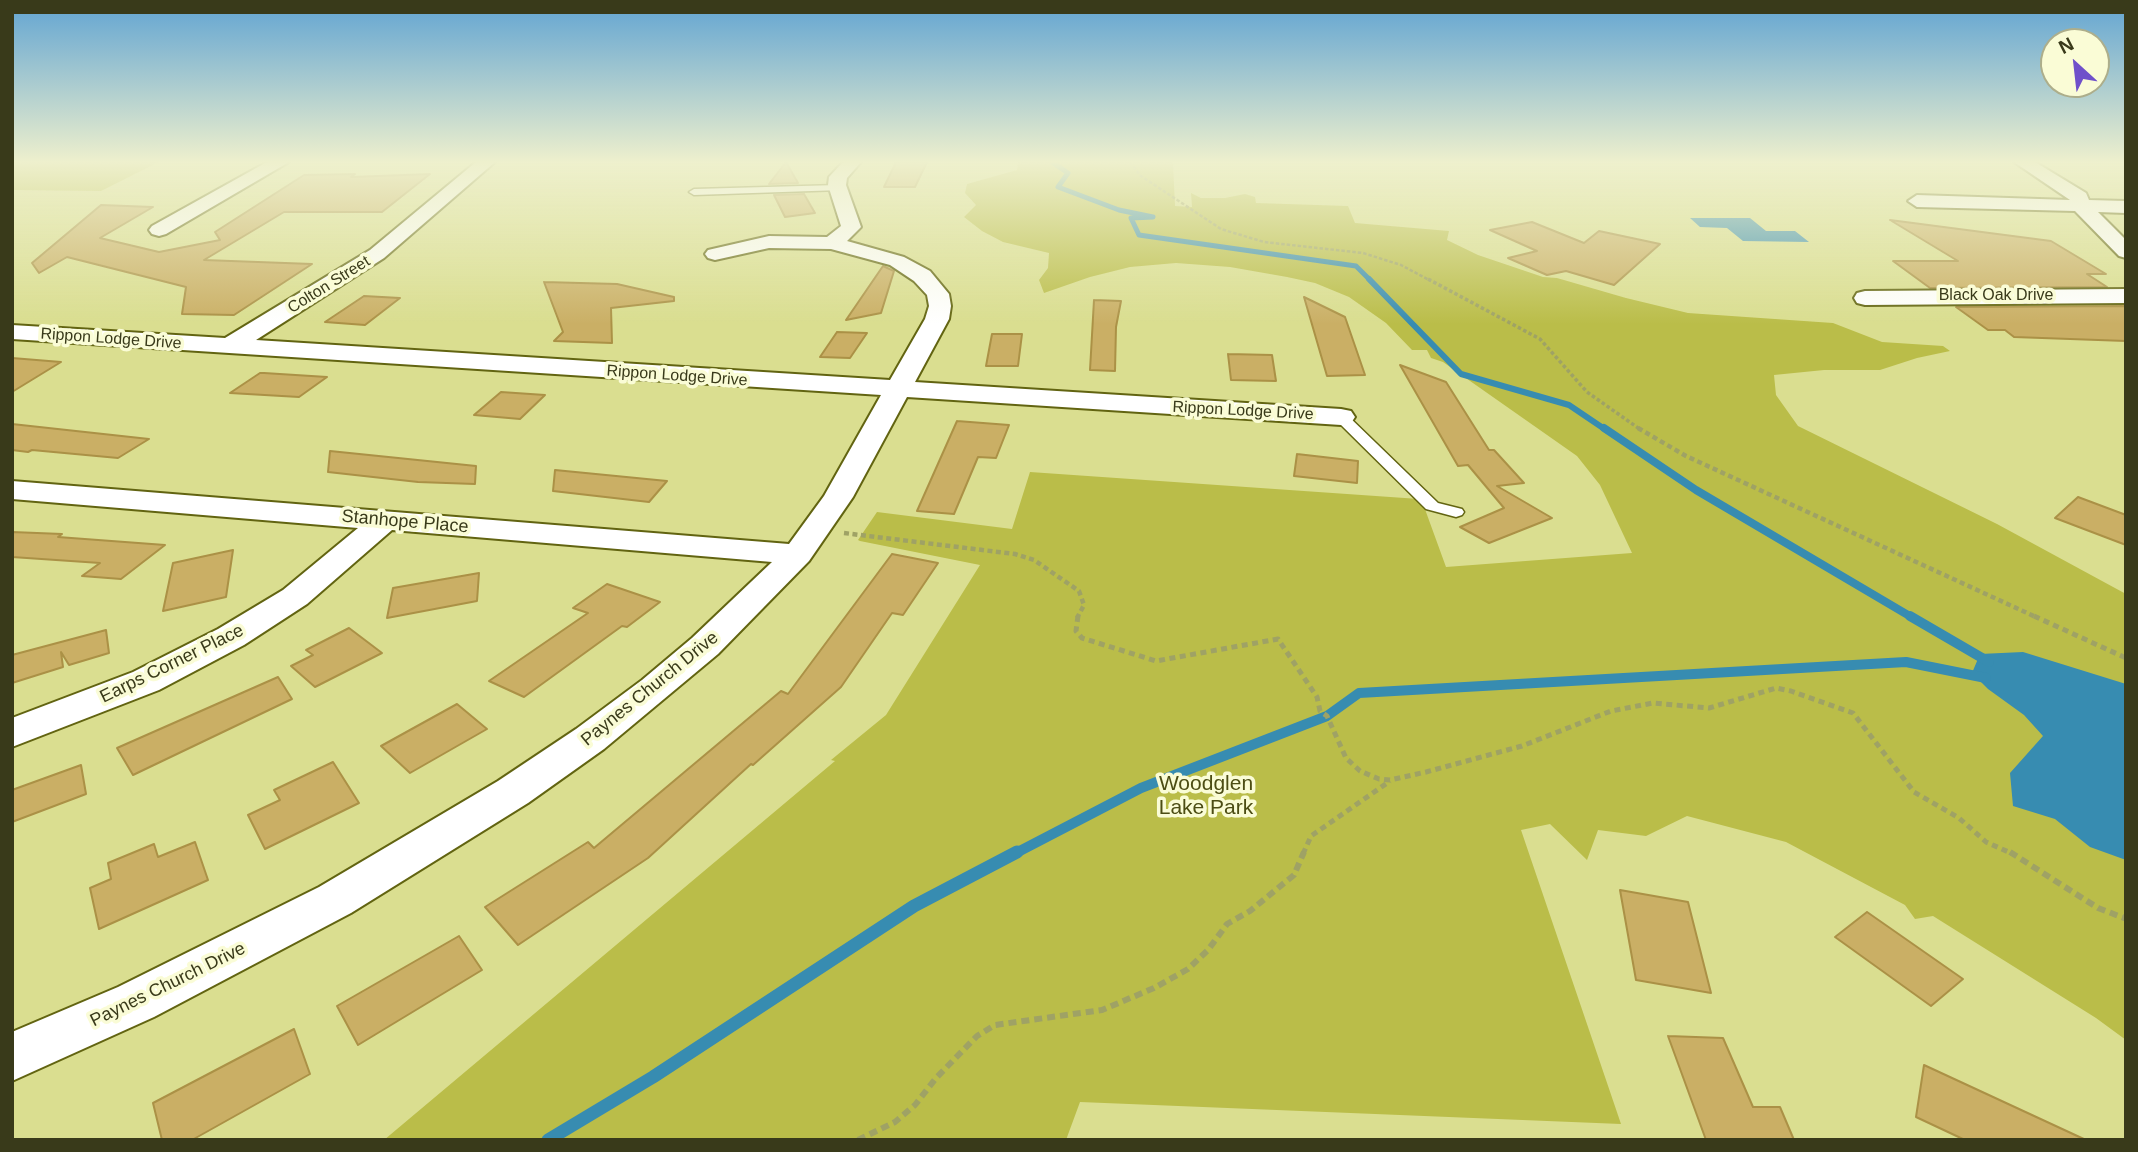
<!DOCTYPE html>
<html>
<head>
<meta charset="utf-8">
<style>
	body { margin:0 }
	#map { position:relative; width:2138px; height:1152px; overflow:hidden; background:#dade90; font-family:Arial,sans-serif }
	canvas { display:block }
	.frame { position:absolute; inset:0; border:14px solid #393a1a; pointer-events:none }
	.north { position:absolute; left:2040px; top:28px; width:70px; height:70px; box-sizing:border-box; background:#fafcd6; border:2px solid #adae8b; border-radius:50%; rotate:333deg; font-size:19px; font-weight:700; line-height:28px; text-align:center; color:#393a1a }
	.north::after { content:''; display:block; margin:auto; width:24px; height:32px; background:#6f50ca; clip-path:polygon(50% 0,100% 100%,50% 72%,0 100%) }
</style>
</head>
<body>
<div id="map">
<canvas width="2138" height="1152"></canvas>
<div class="frame"></div>
<div class="north">N</div>
</div>
<script>
const ctx = document.querySelector('canvas').getContext('2d');
ctx.lineJoin = 'round';
function paint(path, color) { ctx.fillStyle = color; ctx.fill(path, 'evenodd'); }
const toPath = rows => new Path2D(rows.map(r => 'M' + r).join(''));
function trace(path, color, width, dash) { ctx.strokeStyle = color; ctx.lineWidth = width; ctx.lineCap = dash ? 'butt' : 'round'; ctx.setLineDash(dash || []); ctx.stroke(path); }
function label(font, color, halo, rows, align = 'center') {
  ctx.font = font + ' Arial,sans-serif'; ctx.lineWidth = 7; ctx.setLineDash([]); ctx.textBaseline = 'middle'; ctx.strokeStyle = halo; ctx.fillStyle = color; for (const [text, x, y, turn = 0] of rows) {
    ctx.save(); ctx.translate(x, y); ctx.rotate((+turn || 0) * Math.PI / 180); ctx.textAlign = isNaN(turn) ? turn : align; if (halo) ctx.strokeText(text, 0, 0); ctx.fillText(text, 0, 0); ctx.restore();
  }
}
const green = toPath([
	[12,162,159,162,101,191,12,190],
	[1018,162,1173,162,1175,206,1192,207,1191,193,1201,198,1225,198,1245,194,1255,197,1256,203,1348,206,1355,223,1449,231,1447,240,1478,255,1543,277,1557,278,1626,298,1688,313,1833,323,1882,342,1943,346,1950,351,1917,358,1880,370,1824,370,1774,375,1776,395,1798,426,1997,524,2126,594,2126,1040,2096,1018,1933,916,1915,919,1905,905,1786,842,1687,816,1646,836,1598,830,1587,860,1550,824,1521,830,1621,1124,1080,1102,1066,1140,384,1140,835,761,831,760,886,715,980,565,860,541,858,540,877,512,1012,529,1030,472,1419,499,1422,501,1446,567,1632,553,1600,485,1577,456,1443,362,1431,358,1427,350,1412,350,1386,323,1349,297,1315,283,1287,277,1230,267,1176,263,1130,267,1090,277,1044,293,1039,280,1048,268,1049,253,1003,242,982,231,964,217,976,205,965,193,967,184,1017,170]
]);
const water = toPath([
	[1690,218,1750,218,1766,231,1795,231,1809,242,1743,241,1727,228,1700,227],
	[2023,652,2126,684,2126,860,2090,847,2055,819,2013,806,2010,773,2043,736,2024,715,1988,689,1972,673,1980,654]
]);
const streamFar4 = toPath([
	[1052,162,1068,173,1058,187,1119,210,1153,217,1131,218,1139,235,1356,266,1371,281]
]);
const streamFar3 = toPath([
	[1369,279,1461,374,1569,405,1606,430]
]);
const streamFar2 = toPath([
	[1604,428,1696,490,1913,618]
]);
const streamFar1 = toPath([
	[1910,616,1989,662],
	[1014,854,1141,788,1327,716,1359,693,1906,662,1986,678]
]);
const stream = toPath([
	[548,1140,653,1077,914,906,1017,852]
]);
const building = toPath([
	[786,162,798,183,769,184,786,162],
	[896,162,927,162,915,187,884,187,896,162],
	[355,174,351,177,430,174,382,212,284,212,204,260,312,264,234,315,182,314,186,287,67,257,39,273,32,263,101,205,153,207,100,238,159,252,220,240,215,232,304,175,355,174],
	[804,194,815,213,785,217,774,195,804,194],
	[1890,220,2051,241,2106,274,2087,274,2107,287,1930,288,1893,261,1958,261,1890,220],
	[1532,222,1584,243,1599,231,1660,244,1614,285,1566,271,1547,275,1508,258,1537,251,1490,230,1532,222],
	[883,266,894,271,881,313,846,320,883,266],
	[544,282,617,284,674,297,674,301,611,308,612,343,554,341,563,332,544,282],
	[364,296,400,298,365,325,325,322,364,296],
	[1304,297,1345,317,1365,375,1327,376,1304,297],
	[1094,300,1121,301,1116,327,1115,371,1090,370,1094,300],
	[2126,306,2126,341,2014,337,2005,330,1988,330,1956,307,2126,306],
	[837,332,867,333,850,358,820,357,837,332],
	[992,334,1022,334,1018,366,986,366,992,334],
	[1228,354,1272,355,1276,381,1231,380,1228,354],
	[12,358,61,362,12,392,12,358],
	[1400,365,1446,382,1489,450,1494,450,1524,483,1497,486,1552,518,1489,543,1460,527,1504,508,1468,465,1458,466,1400,365],
	[260,373,264,373,327,377,299,397,230,393,260,373],
	[501,392,545,395,520,419,474,415,501,392],
	[957,421,1009,425,996,458,978,457,954,514,917,511,957,421],
	[12,424,149,439,118,458,32,450,28,452,12,450,12,424],
	[330,451,476,466,475,484,418,482,328,472,330,451],
	[1297,454,1358,461,1357,483,1294,476,1297,454],
	[555,470,667,481,649,502,553,491,555,470],
	[2078,497,2126,515,2126,545,2055,518,2078,497],
	[12,532,62,534,58,537,165,545,121,579,82,576,100,563,12,557,12,532],
	[233,550,226,597,163,611,173,563,233,550],
	[892,554,938,563,903,615,892,613,841,687,753,765,751,764,648,858,518,945,485,907,588,842,594,848,781,691,788,694,892,554],
	[479,573,477,601,387,618,393,588,479,573],
	[607,584,660,602,627,627,622,626,524,697,489,681,588,613,573,608,607,584],
	[349,628,382,653,315,687,291,666,313,655,306,650,349,628],
	[106,630,109,653,69,665,61,652,63,667,12,683,12,655,106,630],
	[278,677,292,699,133,775,117,748,278,677],
	[457,704,487,729,410,773,381,746,457,704],
	[333,762,359,803,265,849,248,815,280,800,274,790,333,762],
	[81,765,86,794,12,822,12,790,81,765],
	[195,842,208,880,99,929,90,888,111,879,108,863,154,844,158,857,195,842],
	[1620,890,1688,902,1711,993,1636,980,1620,890],
	[1867,912,1963,979,1931,1006,1835,937,1867,912],
	[459,936,482,970,358,1045,337,1006,459,936],
	[294,1029,310,1074,192,1140,162,1140,153,1103,294,1029],
	[1668,1036,1723,1038,1753,1107,1780,1107,1794,1140,1706,1140,1668,1036],
	[1924,1065,2086,1140,1965,1140,1916,1117,1924,1065]
]);
const pathFar4 = toPath([
	[1130,162,1141,176,1221,229,1264,242,1363,253,1401,265,1431,281]
]);
const pathFar3 = toPath([
	[1428,279,1540,339,1587,392,1641,430]
]);
const pathFar2 = toPath([
	[1638,428,1686,456,2038,618],
	[844,533,1015,554,1034,560,1079,591,1084,605,1077,618]
]);
const pathFar1 = toPath([
	[1078,616,1076,631,1082,638,1156,661,1278,639,1317,697,1320,711,1327,716,1346,758,1360,771,1379,779,1390,780,1426,772,1522,746,1611,711,1653,703,1709,708,1776,688,1791,691,1853,713,1914,792,1959,818,1986,842,2013,854],
	[2034,616,2126,658],
	[1303,854,1311,836,1390,781]
]);
const path = toPath([
	[2010,852,2098,908,2124,918,2126,916],
	[858,1140,895,1122,915,1105,936,1078,977,1036,995,1025,1102,1010,1154,988,1188,969,1208,950,1227,924,1250,911,1294,875,1304,852]
]);
const lane = toPath([
	[838,185,841,186,841,190,694,195,689,192,694,189,838,185],
	[1341,413,1346,414,1438,503,1462,509,1464,512,1462,515,1456,517,1426,509,1336,420,1336,414,1341,413]
]);
const street = toPath([
	[267,162,289,162,166,234,159,236,152,234,149,230,152,226,267,162],
	[476,162,495,162,384,258,256,340,890,380,925,319,929,306,927,295,914,281,890,265,831,249,769,248,715,260,708,258,705,254,708,250,769,236,827,237,841,226,828,185,829,177,843,162,861,162,847,178,846,185,861,227,847,241,904,257,930,271,949,294,951,306,949,319,915,382,1341,409,1351,411,1355,417,1351,423,1341,425,907,397,853,497,809,561,718,654,604,749,528,803,351,913,154,1017,12,1081,12,1032,118,987,319,887,498,781,576,729,642,680,692,638,772,562,392,530,307,604,244,645,159,690,12,747,12,718,133,672,218,629,283,590,358,528,12,499,12,481,789,544,824,496,881,395,12,339,12,325,225,338,370,250,476,162],
	[2014,162,2035,162,2086,193,2089,200,2126,201,2126,213,2098,212,2126,240,2126,258,2119,256,2075,211,1917,207,1908,201,1917,195,2070,200,2014,162],
	[2126,289,2126,303,1865,305,1857,303,1854,298,1857,293,1865,291,2126,289]
]);
const farStreetnames = [
	["Colton Street",329,285,-32],
	["Black Oak Drive",1996,296],
	["Rippon Lodge Drive",111,339,4],
	["Rippon Lodge Drive",677,376,4],
	["Rippon Lodge Drive",1243,411,3]
];
const streetNames = [
	["Stanhope Place",405,522,5],
	["Earps Corner Place",172,664,-26],
	["Paynes Church Drive",650,689,-39],
	["Paynes Church Drive",168,985,-26]
];
const nearParknames = [
	["Woodglen",1206,784],
	["Lake Park",1206,808]
];
paint(green, '#babd49');
paint(water, '#378cb1');
trace(streamFar4, '#378cb1', 5);
trace(streamFar3, '#378cb1', 6);
trace(streamFar2, '#378cb1', 8);
trace(streamFar1, '#378cb1', 10);
trace(stream, '#378cb1', 13);
paint(building, '#caaf65');
trace(building, '#ab9146', 2);
trace(lane, '#626411', 3);
trace(street, '#626411', 4);
trace(pathFar4, '#9fa265', 2.5, [3.5, 2]);
trace(pathFar3, '#9fa265', 3.5, [3.5, 2.5]);
trace(pathFar2, '#9fa265', 4.5, [5, 3.5]);
trace(pathFar1, '#9fa265', 5, [6, 4.5]);
trace(path, '#9fa265', 6, [8, 5]);
paint(lane, '#fff');
paint(street, '#fff');
const sky = ctx.createLinearGradient(0, 0, 0, 324);
sky.addColorStop(0, '#61a4d2');
sky.addColorStop(0.5, '#eef0cd');
sky.addColorStop(1, '#eef0cd00');
ctx.fillStyle = sky;
ctx.fillRect(0, 0, 2138, 324);
label('16px', '#393a1a', '#fafcd6', farStreetnames);
label('18px', '#393a1a', '#fafcd6', streetNames);
label('21px', '#4c4d14', '#fafcd6', nearParknames);
</script>
</body>
</html>
